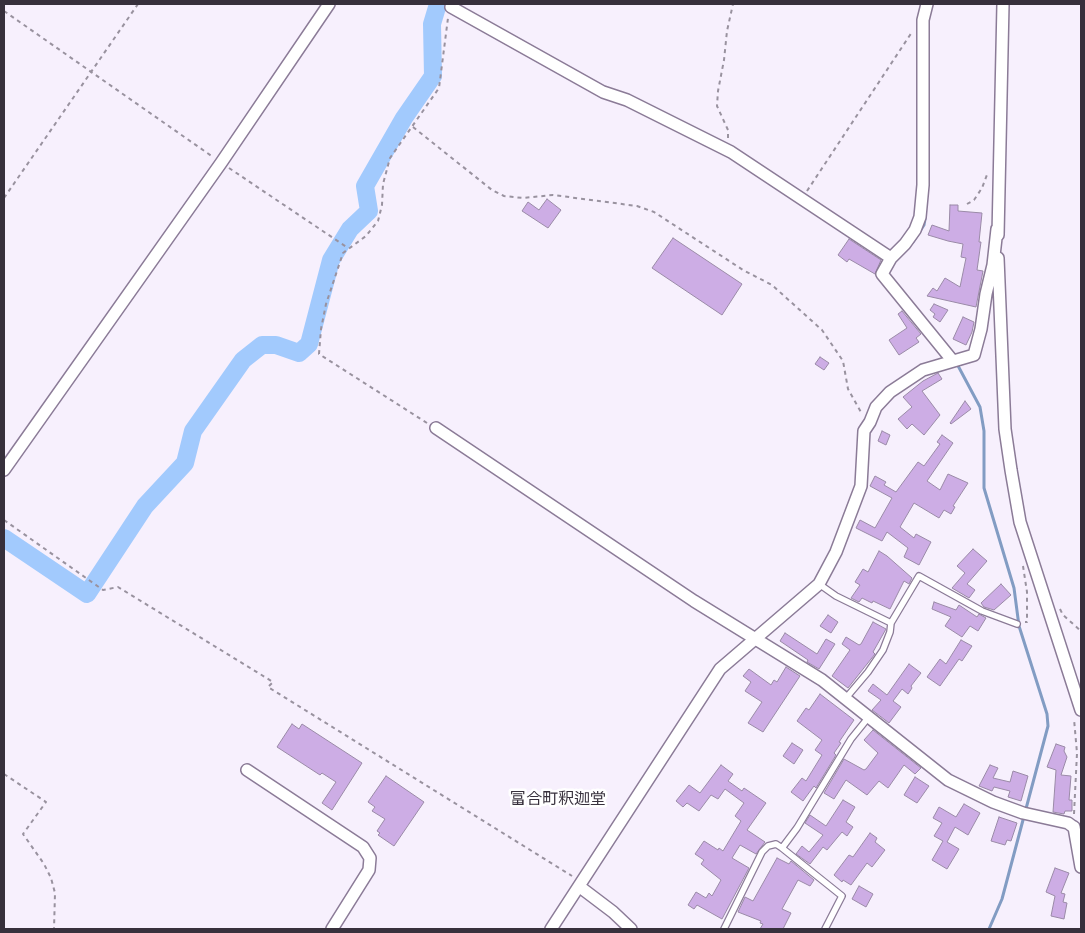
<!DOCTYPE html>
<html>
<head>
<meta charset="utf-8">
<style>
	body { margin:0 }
	#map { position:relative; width:1085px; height:933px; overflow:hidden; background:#f7f0fd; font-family:"PT Sans Narrow",sans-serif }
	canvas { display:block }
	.frame { position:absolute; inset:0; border:5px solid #37303c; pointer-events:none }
</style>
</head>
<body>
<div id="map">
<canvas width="1085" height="933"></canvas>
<div class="frame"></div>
</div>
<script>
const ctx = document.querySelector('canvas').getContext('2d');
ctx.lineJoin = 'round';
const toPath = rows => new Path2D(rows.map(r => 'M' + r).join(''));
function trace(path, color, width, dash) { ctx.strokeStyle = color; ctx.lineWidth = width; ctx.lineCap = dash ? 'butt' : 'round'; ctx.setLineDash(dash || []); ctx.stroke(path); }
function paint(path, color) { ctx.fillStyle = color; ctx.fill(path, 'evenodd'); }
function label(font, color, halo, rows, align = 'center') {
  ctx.font = font + ' "PT Sans Narrow","Noto Sans JP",sans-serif'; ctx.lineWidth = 5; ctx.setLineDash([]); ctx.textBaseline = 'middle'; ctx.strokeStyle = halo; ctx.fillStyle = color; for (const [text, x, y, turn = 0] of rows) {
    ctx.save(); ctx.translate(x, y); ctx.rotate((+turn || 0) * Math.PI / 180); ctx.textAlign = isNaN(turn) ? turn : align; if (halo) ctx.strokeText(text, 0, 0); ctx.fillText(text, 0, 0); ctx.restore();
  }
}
const stream = toPath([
	[913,242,924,225,925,219],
	[956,362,980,407,984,431,984,488,1014,588,1019,626,1047,714,1048,726,1002,899,989,929]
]);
const river = toPath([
	[4,538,87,594,145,506,185,463,193,431,243,360,262,345,276,345,299,353,309,344,331,260,350,229,369,211,365,186,404,118,433,76,432,24,438,4]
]);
const building = toPath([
	[547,199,561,210,548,228,522,211,528,202,539,210,547,199],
	[950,205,958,205,958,211,982,213,979,242,981,242,977,270,983,271,976,307,927,296,933,288,937,291,945,278,960,287,966,258,961,257,963,244,948,241,928,235,932,225,949,231,950,205],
	[673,238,742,284,722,315,652,268,673,238],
	[849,239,881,260,875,274,849,259,847,262,838,255,849,239],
	[934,304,948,310,940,322,933,317,935,314,930,310,934,304],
	[902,311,921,334,916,338,919,342,899,355,889,340,907,328,898,314,902,311],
	[963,317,974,322,972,332,966,345,953,339,963,317],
	[820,357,829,363,824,370,815,364,820,357],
	[938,373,942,379,922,391,940,415,924,435,912,424,907,429,898,419,912,407,903,397,923,381,938,373],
	[965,401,971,409,951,424,950,423,965,401],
	[882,431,890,435,886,445,878,441,882,431],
	[942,435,953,443,927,481,940,490,948,474,968,483,953,506,955,507,951,514,944,510,939,518,914,503,900,527,914,538,916,534,931,542,919,565,904,557,908,548,887,532,882,541,856,528,860,520,875,528,892,498,870,486,875,476,886,482,884,485,896,492,918,462,924,466,940,444,937,442,942,435],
	[973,549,987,561,967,584,975,590,969,598,952,588,965,573,957,566,973,549],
	[879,551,887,556,912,578,909,584,904,581,890,609,873,601,872,603,862,598,859,602,851,598,860,585,855,582,863,569,868,572,879,551],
	[1001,584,1011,595,994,610,984,607,981,603,1001,584],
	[934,602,956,610,959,605,977,617,979,614,986,618,978,631,970,626,962,637,945,626,951,617,932,609,934,602],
	[828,615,838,622,831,633,820,626,828,615],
	[873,622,886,629,873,652,875,654,848,688,832,676,850,650,842,644,846,637,859,645,861,644,873,622],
	[785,633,817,654,826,639,835,644,819,669,807,662,808,660,780,641,785,633],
	[961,640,972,646,962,661,959,659,940,686,927,677,940,659,946,664,961,640],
	[909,664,921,673,911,686,912,688,908,694,902,689,893,701,901,707,889,723,872,710,881,700,868,691,873,684,887,695,909,664],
	[786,667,800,676,763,732,748,723,762,702,745,691,751,682,743,676,749,669,771,685,774,680,777,682,786,667],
	[820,694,854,720,839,742,841,743,834,753,836,755,816,788,814,786,803,801,791,792,802,778,806,781,822,755,815,750,822,740,797,721,806,708,809,710,820,694],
	[292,724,299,729,302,724,362,763,332,810,322,803,336,782,322,773,320,775,277,747,292,724],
	[873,730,921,768,915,774,904,765,888,788,879,781,867,795,846,780,834,799,824,793,844,759,864,770,866,769,878,753,864,740,873,730],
	[792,743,803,750,794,764,783,756,792,743],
	[1056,744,1065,747,1064,751,1067,757,1061,775,1071,776,1069,800,1072,800,1072,811,1065,811,1064,814,1053,812,1056,770,1047,767,1056,744],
	[721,765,733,774,728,781,742,791,744,788,766,803,747,830,765,842,756,854,740,845,732,858,749,868,722,919,697,905,694,909,688,905,696,892,706,898,709,893,712,896,721,880,701,864,704,860,695,854,704,841,718,850,719,848,723,851,741,821,735,816,744,803,725,789,718,799,711,795,699,811,687,803,683,807,676,801,689,785,700,793,721,765],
	[990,765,998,768,993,778,1010,782,1013,771,1028,776,1021,801,1008,797,1010,791,994,787,992,791,979,786,990,765],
	[386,776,424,802,394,846,378,835,380,833,377,831,385,819,372,811,375,807,368,802,386,776],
	[915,777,929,786,917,803,904,795,915,777],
	[843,800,855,807,846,822,853,827,847,836,842,832,827,850,823,847,810,864,796,854,802,846,809,852,823,835,805,823,810,815,826,826,843,800],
	[964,804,980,813,968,835,955,827,947,842,959,849,947,869,932,860,943,841,934,836,942,823,933,818,939,807,956,817,964,804],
	[999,817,1017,823,1011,841,1007,840,1005,845,991,841,999,817],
	[870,833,877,838,875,842,885,850,872,867,867,863,851,885,843,880,842,882,834,875,849,855,853,857,870,833],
	[777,858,789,864,791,861,814,880,810,886,798,880,782,909,791,913,783,929,760,929,763,924,760,923,761,921,738,912,745,897,753,901,777,858],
	[1055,868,1069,873,1061,893,1065,894,1063,902,1067,903,1064,919,1051,916,1055,896,1046,892,1055,868],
	[859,886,873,894,866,907,852,899,859,886]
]);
const path = toPath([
	[4,11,213,157],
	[413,127,492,190,504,196,523,198,553,195,637,206,654,212,743,270,772,285,822,330,843,361,848,389,862,414],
	[728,138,728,130,717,106,718,91,724,60,727,31,733,4],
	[229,168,348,248],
	[807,191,912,32],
	[4,198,138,4],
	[967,204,974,200,982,188,988,172],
	[427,423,319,354,321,329,326,304,343,253,366,236,378,221,382,205,383,184,390,158,439,88,448,18],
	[4,520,103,590,118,587,273,682,268,687,572,876],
	[1023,566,1027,592,1027,622,1025,622],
	[1060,609,1063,615,1081,631],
	[4,774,46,802,23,834,44,864,51,878,55,893,54,929],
	[1074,814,1077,753,1074,719]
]);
const lane = toPath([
	[819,584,836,596,891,623,890,632,883,650,868,672,846,698],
	[891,623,919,576,982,611,1017,624],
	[782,848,842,896,825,929],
	[724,929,762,852,768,846,776,844,782,848,797,828,851,739,868,718]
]);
const street = toPath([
	[451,7,603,92,627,100,731,152,891,258,882,274,952,360],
	[998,235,1003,4],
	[891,258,905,244,915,230,920,217,923,185,923,20,927,4],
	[998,258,1005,429,1011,470,1020,522,1081,710],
	[436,428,694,601,822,680,948,780,993,802,1023,813,1068,823,1072,826,1074,827,1081,867],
	[4,470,221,163,329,4],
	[247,770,363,847,370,858,369,870,332,929],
	[580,887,613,912,631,929],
	[551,929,720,669,819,584,836,552,861,486,864,431,870,422,876,407,890,392,923,370,974,355,981,329,986,294,993,265,997,229]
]);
const quarterNames = [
	["富合町釈迦堂",558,799]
];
trace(stream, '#829cc3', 3);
trace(river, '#a2cafd', 18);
paint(building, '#cdade5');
trace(building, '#9a8aa7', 1);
trace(lane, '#8b7b97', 8);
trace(street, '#8b7b97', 14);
trace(path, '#99929f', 2, [4, 4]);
trace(lane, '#fff', 5.5);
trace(street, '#fff', 11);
label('16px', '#37303c', '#fff', quarterNames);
</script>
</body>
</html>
